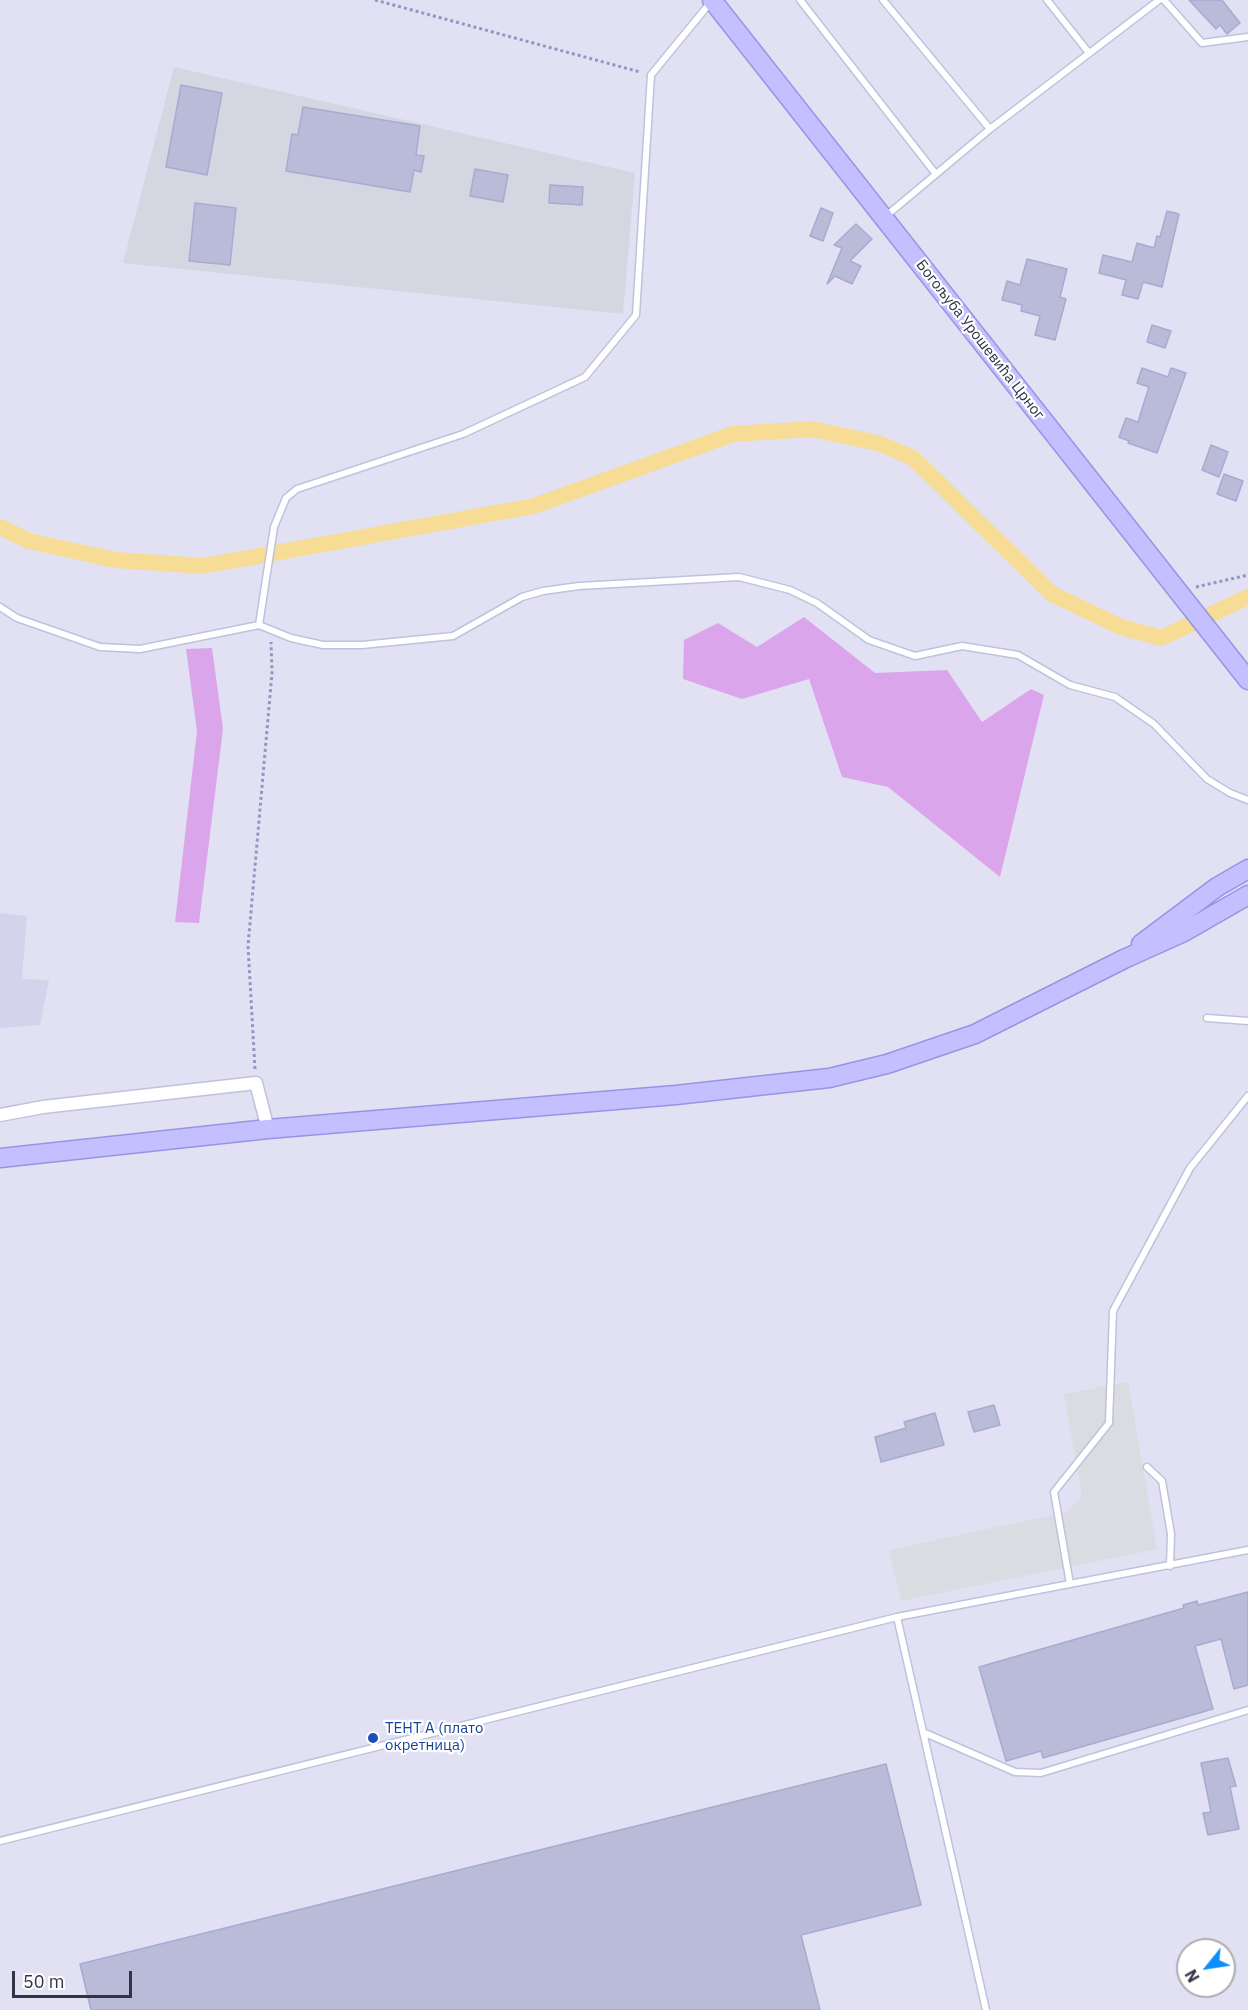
<!DOCTYPE html>
<html>
<head>
<meta charset="utf-8">
<style>
	body { margin:0 }
	#map { position:relative; width:1248px; height:2010px; overflow:hidden; background:#e1e1f3; font-family:"IBM Plex Sans",sans-serif }
	canvas { display:block }
	.north { position:absolute; left:1176px; top:1938px; width:60px; height:60px; box-sizing:border-box; background:#fff; border:2px solid #adadb4; border-radius:50%; rotate:240deg; font-size:16px; font-weight:700; line-height:24px; text-align:center; color:#323344 }
	.north::after { content:''; display:block; margin:auto; width:21px; height:27px; background:#0c8eff; clip-path:polygon(50% 0,100% 100%,50% 72%,0 100%) }
	.scale { position:absolute; left:12px; top:1971px; width:120px; height:27px; box-sizing:border-box; border:3px solid #323344; border-top:0; padding-left:8px; font-size:18px; line-height:21px; white-space:nowrap; color:#323344; -webkit-text-stroke:4px #fff; paint-order:stroke }
</style>
</head>
<body>
<div id="map">
<canvas width="1248" height="2010"></canvas>
<div class="north">N</div>
<div class="scale">50 m</div>
</div>
<script>
const ctx = document.querySelector('canvas').getContext('2d');
ctx.lineJoin = 'round';
function paint(path, color) { ctx.fillStyle = color; ctx.fill(path, 'evenodd'); }
const toPath = rows => new Path2D(rows.map(r => 'M' + r).join(''));
function trace(path, color, width, dash) { ctx.strokeStyle = color; ctx.lineWidth = width; ctx.lineCap = dash ? 'butt' : 'round'; ctx.setLineDash(dash || []); ctx.stroke(path); }
function label(font, color, halo, rows, align = 'center') {
  ctx.font = font + ' "IBM Plex Sans",sans-serif'; ctx.lineWidth = 4.5; ctx.setLineDash([]); ctx.textBaseline = 'middle'; ctx.strokeStyle = halo; ctx.fillStyle = color; for (const [text, x, y, turn = 0] of rows) {
    ctx.save(); ctx.translate(x, y); ctx.rotate((+turn || 0) * Math.PI / 180); ctx.textAlign = isNaN(turn) ? turn : align; if (halo) ctx.strokeText(text, 0, 0); ctx.fillText(text, 0, 0); ctx.restore();
  }
}
const residential = toPath([
	[0,913,27,916,22,979,49,980,40,1025,0,1028]
]);
const industrial = toPath([
	[174,67,635,173,623,314,123,263]
]);
const green = toPath([
	[804,617,875,673,947,670,982,722,1031,689,1044,695,1000,877,888,787,842,777,809,679,742,699,683,679,684,640,718,623,757,647],
	[212,648,223,729,199,923,175,922,197,731,186,649]
]);
const parking = toPath([
	[1128,1382,1157,1549,901,1601,889,1550,1067,1512,1082,1496,1064,1394]
]);
const canal = toPath([
	[0,527,29,541,115,560,203,566,534,506,733,434,811,429,878,443,913,458,1052,594,1121,627,1161,638,1248,597]
]);
const building = toPath([
	[1189,0,1222,0,1240,23,1227,34,1220,25,1216,29,1189,0],
	[181,85,222,93,207,175,166,167,181,85],
	[303,107,420,126,416,155,424,156,421,172,414,170,410,192,286,171,292,134,298,135,303,107],
	[475,169,508,175,503,202,470,196,475,169],
	[550,185,583,187,582,205,549,203,550,185],
	[195,203,236,208,230,265,189,261,195,203],
	[821,208,833,213,823,241,810,236,821,208],
	[1167,211,1179,214,1162,287,1143,282,1138,299,1122,295,1126,280,1099,273,1103,255,1132,262,1137,243,1154,248,1157,236,1160,237,1167,211],
	[856,224,872,239,850,261,861,266,852,284,835,276,827,284,842,248,834,245,856,224],
	[1027,259,1067,269,1060,297,1066,299,1055,340,1035,335,1040,316,1021,311,1022,305,1002,300,1007,281,1020,285,1027,259],
	[1152,325,1171,331,1165,348,1147,342,1152,325],
	[1142,368,1168,377,1171,368,1186,373,1157,453,1128,443,1129,441,1119,437,1126,418,1138,422,1147,393,1149,387,1137,383,1142,368],
	[1211,445,1228,452,1219,477,1202,470,1211,445],
	[1224,474,1243,481,1236,501,1217,494,1224,474],
	[994,1405,1000,1425,974,1432,968,1412,994,1405],
	[935,1413,944,1445,881,1462,875,1437,906,1428,904,1422,935,1413],
	[1248,1592,1248,1685,1234,1689,1221,1639,1195,1646,1213,1709,1043,1758,1041,1751,1006,1761,979,1667,1184,1608,1183,1605,1197,1601,1198,1605,1248,1592],
	[1228,1758,1236,1786,1230,1787,1239,1829,1208,1835,1203,1813,1211,1812,1201,1763,1228,1758],
	[886,1764,921,1905,801,1935,820,2010,91,2010,80,1964,886,1764]
]);
const path = toPath([
	[375,0,640,72],
	[1196,587,1248,575],
	[255,1069,248,946,272,673,271,642]
]);
const lane = toPath([
	[800,0,935,173],
	[883,0,990,129],
	[1047,0,1089,53],
	[1164,0,1202,43,1248,37],
	[886,216,990,129,1159,0],
	[0,607,17,618,100,647,140,649,259,625,291,638,323,645,362,645,453,636,522,597,543,591,579,586,739,577,790,590,817,603,869,640,915,656,962,646,1018,655,1070,685,1115,697,1154,724,1207,779,1230,793,1248,800],
	[259,625,274,527,286,498,297,489,463,434,585,377,636,315,651,75,710,3],
	[1207,1018,1248,1021],
	[1147,1467,1162,1481,1171,1534,1170,1566],
	[1070,1584,1054,1492,1109,1423,1113,1311,1190,1168,1248,1096],
	[897,1617,986,2010],
	[925,1733,1015,1772,1041,1773,1248,1710],
	[0,1841,897,1617,1248,1550]
]);
const street = toPath([
	[0,1115,43,1107,256,1083,268,1129]
]);
const secondary = toPath([
	[712,0,1248,680],
	[1141,944,1217,887,1248,869],
	[0,1158,268,1129,676,1095,829,1078,887,1064,975,1034,1124,959,1184,932,1248,895]
]);
const markers = [
	[373,1738,6,"#1a4fb4"]
];
const streetNames = [
	["Богољуба Урошевића Црног",980,340,52]
];
const transitNames = [
	["ТЕНТ А (плато",385,1729],
	["окретница)",385,1746]
];
paint(residential, '#d3d3eb');
paint(industrial, '#d4d6e1');
paint(green, '#dba5ec');
paint(parking, '#dbdbe2');
trace(canal, '#f7dc96', 16);
paint(building, '#b9bbd8');
trace(building, '#a8abd1', 1.5);
trace(lane, '#c0c1dd', 9);
trace(street, '#c0c1dd', 15);
trace(secondary, '#9894e4', 21);
trace(path, '#9395c2', 3, [3, 3]);
trace(lane, '#fff', 6);
trace(street, '#fff', 12);
trace(secondary, '#c4bfff', 18);
for (const [x, y, r, color] of markers) { const dot = new Path2D(); dot.arc(x, y, r, 0, 2 * Math.PI); ctx.fillStyle = color; ctx.fill(dot); trace(dot, '#fff', 2); }
label('15px', '#323344', '#fff', streetNames);
label('15px', '#164399', '#fff', transitNames, 'left');
</script>
</body>
</html>
